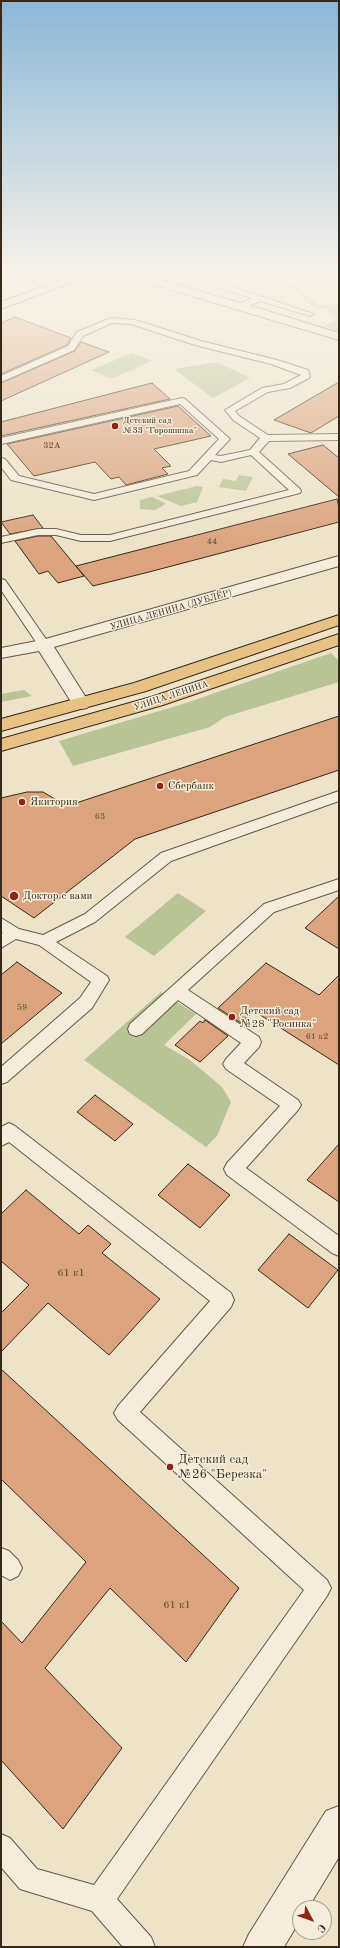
<!DOCTYPE html>
<html>
<head>
<meta charset="utf-8">
<style>
	body { margin:0 }
	#map { position:relative; width:340px; height:1948px; overflow:hidden; background:#eee3c9; font-family:"Old Standard TT",serif }
	canvas { display:block }
	.frame { position:absolute; inset:0; border:2px solid #372919; pointer-events:none }
	.north { position:absolute; left:292px; top:1900px; width:40px; height:40px; box-sizing:border-box; background:#f4eddc; border:1px solid #a89f8e; border-radius:50%; rotate:131deg; font-size:11px; font-weight:700; line-height:16px; text-align:center; color:#372919 }
	.north::after { content:''; display:block; margin:auto; width:14px; height:18px; background:#8f2418; clip-path:polygon(50% 0,100% 100%,50% 72%,0 100%) }
</style>
</head>
<body>
<div id="map">
<canvas width="340" height="1948"></canvas>
<div class="frame"></div>
<div class="north">С</div>
</div>
<script>
const ctx = document.querySelector('canvas').getContext('2d');
ctx.lineJoin = 'round';
function paint(path, color) { ctx.fillStyle = color; ctx.fill(path, 'evenodd'); }
const toPath = rows => new Path2D(rows.map(r => 'M' + r).join(''));
function trace(path, color, width, dash) { ctx.strokeStyle = color; ctx.lineWidth = width; ctx.lineCap = dash ? 'butt' : 'round'; ctx.setLineDash(dash || []); ctx.stroke(path); }
function label(font, color, halo, rows, align = 'center') {
  ctx.font = font + ' "Old Standard TT",serif'; ctx.lineWidth = 3; ctx.setLineDash([]); ctx.textBaseline = 'middle'; ctx.strokeStyle = halo; ctx.fillStyle = color; for (const [text, x, y, turn = 0] of rows) {
    ctx.save(); ctx.translate(x, y); ctx.rotate((+turn || 0) * Math.PI / 180); ctx.textAlign = isNaN(turn) ? turn : align; if (halo) ctx.strokeText(text, 0, 0); ctx.fillText(text, 0, 0); ctx.restore();
  }
}
const green = toPath([
	[1,277,48,277,1,294],
	[146,277,158,277,180,284,199,277,221,277,190,289],
	[291,283,319,305,339,304,339,331,324,326,336,320,334,316,325,309,316,308,309,303,288,286],
	[132,353,152,361,111,379,91,370],
	[217,362,250,378,213,398,174,369],
	[239,475,253,477,246,491,219,487,223,479,236,481],
	[197,486,203,487,197,502,181,506,157,496],
	[152,497,165,503,164,505,155,510,140,509,140,500],
	[331,653,339,661,339,682,225,717,210,727,73,766,59,741,186,703],
	[24,690,32,696,1,702,1,694],
	[178,893,206,911,154,956,125,937],
	[161,992,196,1014,164,1045,190,1060,222,1087,231,1102,217,1136,206,1147,84,1060]
]);
const building = toPath([
	[15,317,71,338,67,345,1,374,1,323,15,317],
	[81,342,109,352,1,401,1,383,75,351,81,342],
	[339,382,339,416,311,433,274,420,339,382],
	[152,383,170,399,1,436,1,422,152,383],
	[178,406,211,436,154,449,171,466,162,468,168,474,126,485,119,477,111,479,95,462,34,476,7,444,178,406],
	[323,445,339,458,339,497,288,454,323,445],
	[337,499,339,508,339,522,149,572,93,586,76,566,337,499],
	[33,515,43,528,10,534,1,522,33,515],
	[38,536,51,536,84,576,58,583,48,571,39,574,15,541,38,536],
	[339,716,339,770,135,839,34,918,1,896,1,798,27,792,43,792,67,806,339,716],
	[339,896,339,949,305,928,339,896],
	[17,962,62,993,1,1044,1,975,17,962],
	[266,963,319,995,339,975,339,1065,254,1011,241,1023,218,1008,266,963],
	[205,1020,228,1036,200,1062,175,1045,200,1021,203,1023,205,1020],
	[95,1095,133,1124,115,1141,77,1112,95,1095],
	[339,1144,339,1202,307,1180,339,1144],
	[188,1164,230,1195,200,1228,158,1195,188,1164],
	[26,1190,79,1234,88,1225,111,1244,102,1253,160,1299,109,1355,48,1303,1,1352,1,1313,29,1285,1,1261,1,1214,26,1190],
	[289,1234,338,1270,308,1308,258,1270,289,1234],
	[1,1369,239,1588,186,1662,110,1588,45,1668,122,1748,63,1829,1,1760,1,1621,22,1643,86,1562,1,1479,1,1369]
]);
const lane = toPath([
	[212,282,218,282,314,314,310,316,260,301,245,308,239,308,239,304,252,298,212,286,212,282],
	[111,318,135,320,201,341,277,360,308,370,310,376,309,378,290,388,268,392,235,411,239,416,268,435,339,434,339,440,269,441,259,452,300,489,301,491,300,493,110,541,81,541,56,535,38,535,1,543,1,537,38,529,56,529,81,535,110,535,289,490,251,455,221,462,211,460,197,475,94,500,11,480,1,467,1,458,5,459,19,476,94,494,189,471,219,439,180,404,1,444,1,438,182,398,185,399,230,439,215,455,221,456,250,450,260,438,233,420,225,410,262,388,284,384,301,375,271,364,195,345,131,324,112,323,83,336,74,350,1,382,1,376,68,346,77,332,111,318],
	[1,579,5,580,50,645,48,648,44,649,38,645,1,590,1,579],
	[339,791,339,801,171,861,95,922,56,942,107,976,109,980,92,1008,7,1082,1,1084,1,1067,80,998,91,982,39,945,16,939,1,948,1,934,3,933,1,932,1,918,19,929,43,935,85,914,161,853,339,791],
	[339,879,339,890,274,912,188,990,259,1037,261,1042,259,1047,244,1063,298,1100,301,1105,298,1110,246,1168,339,1236,339,1256,332,1253,227,1175,224,1169,227,1163,280,1106,226,1069,223,1064,226,1059,241,1043,178,1000,142,1034,136,1036,130,1034,128,1029,130,1024,264,904,339,879],
	[9,1123,15,1126,231,1293,234,1300,231,1307,140,1412,327,1580,331,1588,327,1596,117,1899,151,1937,155,1947,123,1947,92,1911,20,1889,1,1867,1,1834,10,1838,37,1869,94,1885,304,1590,118,1420,114,1413,118,1406,210,1301,9,1142,1,1146,1,1127,9,1123],
	[1,1548,9,1551,18,1560,22,1568,18,1576,10,1580,1,1575,1,1548]
]);
const street = toPath([
	[134,277,149,277,258,308,339,333,339,340,135,279,134,277],
	[339,556,339,566,54,647,90,704,87,708,81,709,75,708,39,651,1,658,1,648,42,640,339,556],
	[339,1806,339,1857,308,1908,300,1908,300,1920,284,1947,243,1947,249,1934,326,1811,339,1806]
]);
const secondary = toPath([
	[68,277,82,277,81,279,1,309,1,302,68,277]
]);
const primary = toPath([
	[339,615,339,625,146,691,1,731,1,719,134,683,339,615],
	[339,634,339,645,163,705,1,751,1,739,151,697,339,634]
]);
const markers = [
	[115,426,4,"#8f2418"],
	[160,786,4,"#8f2418"],
	[22,802,4,"#8f2418"],
	[14,896,5,"#8f2418"],
	[232,1017,4,"#8f2418"],
	[170,1467,4,"#8f2418"]
];
const farPoinames = [
	["Детский сад",123,421],
	["№33 \"Горошинка\"",123,431]
];
const numberNames = [
	["32А",52,446],
	["44",212,542],
	["63",100,817],
	["59",22,1008],
	["61 к2",317,1037]
];
const farStreetnames = [
	["УЛИЦА ЛЕНИНА (ДУБЛЁР)",171,610,-16],
	["УЛИЦА ЛЕНИНА",171,696,-18]
];
const poiNames = [
	["Сбербанк",168,786],
	["Якитория",30,802],
	["Доктор с вами",23,896],
	["Детский сад",240,1011],
	["№28 \"Росинка\"",240,1024]
];
const nearNumbernames = [
	["61 к1",71,1273],
	["61 к1",177,1605]
];
const nearPoinames = [
	["Детский сад",178,1460],
	["№26 \"Березка\"",178,1475]
];
paint(green, '#b9c496');
paint(building, '#dba47e');
trace(building, '#372919', 1);
trace(lane, '#655845', 2);
trace(street, '#655845', 2);
trace(secondary, '#372919', 2);
trace(primary, '#372919', 2);
paint(lane, '#f4eddc');
paint(street, '#f4eddc');
paint(secondary, '#f4eddc');
paint(primary, '#e7c284');
const sky = ctx.createLinearGradient(0, 0, 0, 549);
sky.addColorStop(0, '#8bb7d9');
sky.addColorStop(0.5, '#f7f2e7');
sky.addColorStop(1, '#f7f2e700');
ctx.fillStyle = sky;
ctx.fillRect(0, 0, 340, 549);
for (const [x, y, r, color] of markers) { const dot = new Path2D(); dot.arc(x, y, r, 0, 2 * Math.PI); ctx.fillStyle = color; ctx.fill(dot); trace(dot, '#f4eddc', 1.5); }
label('9px', '#372919', '#f4eddc', farPoinames, 'left');
label('9px', '#604832', null, numberNames);
label('9px', '#372919', '#f4eddc', farStreetnames);
label('11px', '#372919', '#f4eddc', poiNames, 'left');
label('11px', '#604832', null, nearNumbernames);
label('13px', '#372919', '#f4eddc', nearPoinames, 'left');
</script>
</body>
</html>
